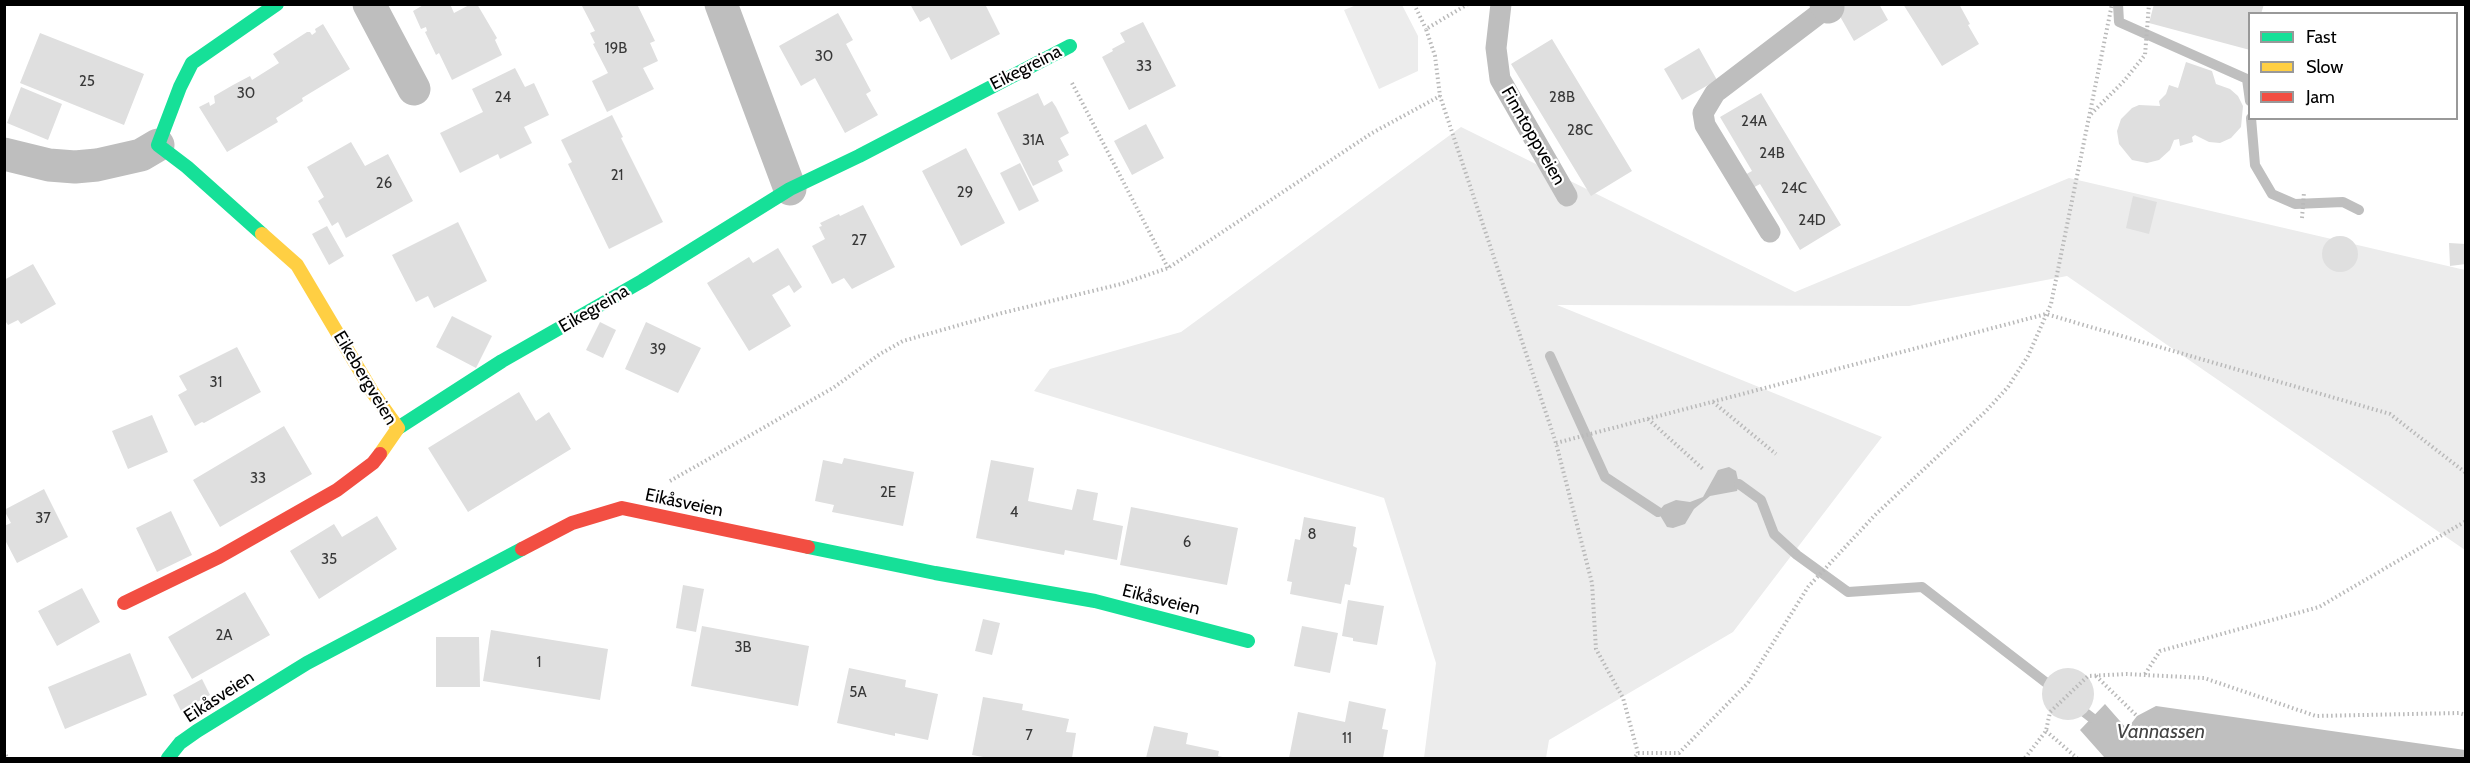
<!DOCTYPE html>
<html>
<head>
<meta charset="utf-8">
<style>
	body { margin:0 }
	#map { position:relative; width:2470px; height:763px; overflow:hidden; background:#fff; font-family:Cabin,sans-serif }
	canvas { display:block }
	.frame { position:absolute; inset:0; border:6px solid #000; pointer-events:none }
	.legend { position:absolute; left:2248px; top:12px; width:210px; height:108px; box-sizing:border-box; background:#fff; border:2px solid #999; margin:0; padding:8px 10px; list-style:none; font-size:18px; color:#000 }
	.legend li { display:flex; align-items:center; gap:12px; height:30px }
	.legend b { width:30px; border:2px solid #999 }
</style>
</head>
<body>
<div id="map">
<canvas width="2470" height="763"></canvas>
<div class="frame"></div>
<ul class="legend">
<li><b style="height:8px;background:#16e098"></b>Fast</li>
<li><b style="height:8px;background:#ffcf43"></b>Slow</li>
<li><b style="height:8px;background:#f24e42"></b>Jam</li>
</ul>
</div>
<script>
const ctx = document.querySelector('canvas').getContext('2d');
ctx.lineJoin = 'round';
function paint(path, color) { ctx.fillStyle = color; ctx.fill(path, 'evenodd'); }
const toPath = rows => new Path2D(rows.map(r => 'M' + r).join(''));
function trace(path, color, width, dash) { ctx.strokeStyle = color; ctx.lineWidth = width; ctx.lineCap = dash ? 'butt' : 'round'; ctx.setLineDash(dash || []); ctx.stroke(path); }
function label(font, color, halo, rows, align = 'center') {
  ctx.font = font + ' Cabin,sans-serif'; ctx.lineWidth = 4.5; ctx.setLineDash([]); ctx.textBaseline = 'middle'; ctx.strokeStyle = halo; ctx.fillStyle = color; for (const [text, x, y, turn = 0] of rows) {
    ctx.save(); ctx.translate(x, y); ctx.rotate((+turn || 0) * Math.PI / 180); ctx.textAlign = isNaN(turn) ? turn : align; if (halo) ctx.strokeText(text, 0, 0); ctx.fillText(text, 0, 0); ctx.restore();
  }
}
const green = toPath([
	[1359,4,1402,5,1418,36,1418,71,1379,89,1344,10],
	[1461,127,1795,292,2069,178,2465,270,2465,550,2067,276,1909,306,1557,305,1882,437,1733,632,1549,740,1546,758,1424,758,1436,663,1384,498,1034,391,1050,369,1181,332]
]);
const water = toPath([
	[1729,467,1736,471,1739,484,1737,491,1710,496,1694,509,1685,524,1673,528,1667,527,1658,512,1664,505,1676,500,1690,502,1703,497,1718,470],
	[2105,704,2127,729,2137,716,2156,706,2465,750,2465,758,2102,758,2104,757,2080,730]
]);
const stream = toPath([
	[2118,4,2119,22,2247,79,2250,101],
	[2251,118,2255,165,2272,194,2295,204,2343,202,2359,210],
	[1550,356,1605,477,1658,512],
	[1739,484,1761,500,1774,534,1797,555,1848,592,1922,587,2092,718]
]);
const building = toPath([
	[425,4,450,4,454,13,471,4,477,4,497,38,495,40,502,55,452,80,439,53,436,55,425,32,427,31,426,27,421,29,413,11],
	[581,4,637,4,655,41,650,43,658,61,643,68,654,89,607,112,592,81,608,73,593,44,595,43,590,33,595,31],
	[910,4,985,4,1000,34,951,60,929,17,920,22],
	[1833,4,1879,4,1888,20,1854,41],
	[1903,4,1959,4,1970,24,1968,25,1979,44,1942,66],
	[2154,4,2264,4,2261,14,2250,14,2250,50,2149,23],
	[838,13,853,40,846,44,871,91,866,94,878,115,845,133,815,78,801,86,779,46],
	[1143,22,1176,86,1129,110,1102,57,1113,51,1112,49,1125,42,1120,33],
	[323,24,350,69,302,98,303,101,276,118,278,122,227,152,199,107,209,102,210,106,215,103,214,96,233,85,250,76,252,80,279,63,273,54,307,32,310,32,312,35,316,32,315,29],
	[40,33,144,74,124,125,20,83],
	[1552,39,1632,171,1591,196,1511,64],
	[1699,48,1717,80,1682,100,1664,69],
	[2186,62,2212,71,2216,84,2230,89,2238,96,2243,106,2241,127,2231,138,2220,143,2209,142,2195,135,2192,137,2193,142,2180,146,2179,139,2174,140,2170,150,2159,160,2147,163,2132,160,2119,144,2117,131,2121,119,2132,108,2139,105,2160,106,2159,101,2166,94,2169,85,2178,88],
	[515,68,525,87,534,83,549,115,524,127,532,143,500,159,498,154,460,173,440,133,483,112,472,89],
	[21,87,62,104,48,140,7,123],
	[1038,93,1044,106,1052,101,1056,107,1069,133,1060,138,1069,155,1058,161,1063,171,1033,186,997,113],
	[1761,93,1841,225,1800,250,1760,184,1751,189,1743,176,1752,171,1720,117],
	[612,115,623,137,621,138,663,222,609,249,568,164,572,162,561,140],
	[1146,124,1164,158,1132,175,1114,141],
	[351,142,365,166,388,154,413,201,346,238,338,222,332,226,318,201,324,197,307,167],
	[966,148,1005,223,961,246,922,171],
	[1020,163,1039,201,1019,211,1000,173],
	[2133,196,2157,202,2149,234,2126,228],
	[863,205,895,267,852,289,844,278,832,284,812,246,825,239,819,227,822,226,820,223,839,214,840,216],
	[458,222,487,281,434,308,428,296,416,302,392,255],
	[327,226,344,256,329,265,312,234],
	'2322 254a18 18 0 1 1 36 0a18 18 0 1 1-36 0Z',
	[2449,243,2466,244,2466,264,2450,266],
	[778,248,802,287,794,293,789,285,772,295,791,326,749,351,707,283,749,257,753,263],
	[33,264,56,304,21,324,18,320,8,325,4,319,4,280],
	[452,316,492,336,476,368,436,347],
	[600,322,616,330,603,358,586,350],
	[646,322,701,348,678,393,625,369],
	[237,347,261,392,204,423,202,422,195,426,178,395,187,390,179,376],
	[519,392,536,421,549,412,571,449,468,512,428,448],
	[152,415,168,452,128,469,112,431],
	[284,426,312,474,220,527,193,480],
	[844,458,914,472,903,526,832,512,834,505,815,501,823,460,842,464],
	[991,460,1034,468,1028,501,1072,510,1077,489,1098,493,1093,520,1123,526,1117,560,1065,550,1064,555,976,538],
	[44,489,68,537,17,563,4,538,4,526,11,523,4,510],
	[1131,507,1238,528,1227,585,1120,565],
	[171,511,192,555,157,572,136,528],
	[377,516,397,549,319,599,290,551,334,524,342,537],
	[1304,517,1356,527,1353,546,1357,548,1350,585,1345,584,1341,604,1290,594,1292,582,1287,581,1295,539,1300,540],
	[683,585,704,589,696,632,676,628],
	[82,588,100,622,57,646,38,611],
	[245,592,270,635,192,679,168,637],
	[1348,600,1384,606,1377,645,1353,641,1353,638,1342,636],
	[983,619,1000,623,992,655,975,651],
	[702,626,809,646,798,706,691,686],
	[1302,626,1338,633,1330,673,1294,666],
	[491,630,608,649,600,700,483,681],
	[436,637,479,637,480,687,436,687],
	[130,653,147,695,65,729,48,687],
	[849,668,906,680,905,687,938,694,928,740,895,733,895,736,837,723],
	'2042 694a26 26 0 1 1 52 0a26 26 0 1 1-52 0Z',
	[202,679,210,695,181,711,173,695],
	[983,697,1023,704,1022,710,1069,719,1066,732,1076,733,1072,758,989,758,972,755],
	[1349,701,1386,709,1382,729,1388,730,1383,758,1289,758,1298,712,1345,722],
	[1154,726,1188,733,1186,744,1219,751,1218,756,1227,758,1146,758]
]);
const path = toPath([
	[1414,4,1426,29],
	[1468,4,1426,29,1435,56,1440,96,1556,443,1592,583,1596,649,1623,698,1638,753,1634,758],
	[1072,83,1168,268],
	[2091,114,2124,81,2145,55,2149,4],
	[2302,218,2304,192],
	[1713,402,1776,454],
	[1648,419,1703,469],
	[1556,443,2046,314,2390,414,2466,473],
	[670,481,833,388,880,354,903,341,1002,313,1121,284,1168,268,1372,133,1440,96],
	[2145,674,2160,651,2319,607,2466,521],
	[2096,676,2137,716],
	[2046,731,2077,758],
	[4,751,7,758],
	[1638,753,1679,753,1748,683,1808,587,1875,515,1986,411,2008,387,2028,356,2051,304,2112,4],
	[2025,758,2046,731,2050,712,2088,676,2126,674,2204,678,2316,716,2459,713,2466,715]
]);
const lane = toPath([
	[1501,4,1496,48,1500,79,1567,196],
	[1770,232,1705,125,1703,113,1715,93,1828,7]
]);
const street = toPath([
	[369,4,414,89],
	[721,4,790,189],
	[1826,4,1828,7],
	[4,154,49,165,75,167,97,165,141,155,158,145]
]);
const fast = toPath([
	[262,234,187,167,158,145,180,87,192,63,277,4],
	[398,428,502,361,642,281,790,189,859,156,1070,46],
	[808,547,935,573,1095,601,1248,641],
	[168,758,180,743,197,731,307,663,522,549]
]);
const slow = toPath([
	[262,234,297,265,373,393,398,428,380,454]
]);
const jam = toPath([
	[522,549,572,523,622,508,808,547],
	[124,603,219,557,337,490,373,463,380,454]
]);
const numberNames = [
	["19B",616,49],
	["30",824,57],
	["33",1144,67],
	["25",87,82],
	["30",246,94],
	["24",503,98],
	["28B",1562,98],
	["24A",1754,122],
	["28C",1580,131],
	["31A",1033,141],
	["24B",1772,154],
	["21",617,176],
	["26",384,184],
	["24C",1794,189],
	["29",965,193],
	["24D",1812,221],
	["27",859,241],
	["39",658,350],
	["31",216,383],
	["33",258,479],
	["2E",888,493],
	["4",1014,513],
	["37",43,519],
	["8",1312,535],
	["6",1187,543],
	["35",329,560],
	["2A",224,636],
	["3B",743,648],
	["1",539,663],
	["5A",858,693],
	["7",1029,736],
	["11",1347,739]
];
const streetNames = [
	["Eikegreina",1026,68,-27],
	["Finntoppveien",1533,136,60],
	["Eikegreina",594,309,-30],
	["Eikebergveien",365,378,59],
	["Eikåsveien",684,503,12],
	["Eikåsveien",1161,600,14],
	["Eikåsveien",219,697,-33]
];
const waterNames = [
	["Vannassen",2161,732]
];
paint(green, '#ececec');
paint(water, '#bfbfbf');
trace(stream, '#bfbfbf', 10);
paint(building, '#dfdfdf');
trace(path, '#b9b9b9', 4, [1.5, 3]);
trace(lane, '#bebebe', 21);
trace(street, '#bebebe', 33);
trace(fast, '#16e098', 14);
trace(slow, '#ffcf43', 14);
trace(jam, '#f24e42', 14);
label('15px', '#383838', null, numberNames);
label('18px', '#000', '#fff', streetNames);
label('italic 20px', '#444', '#fff', waterNames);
</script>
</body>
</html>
